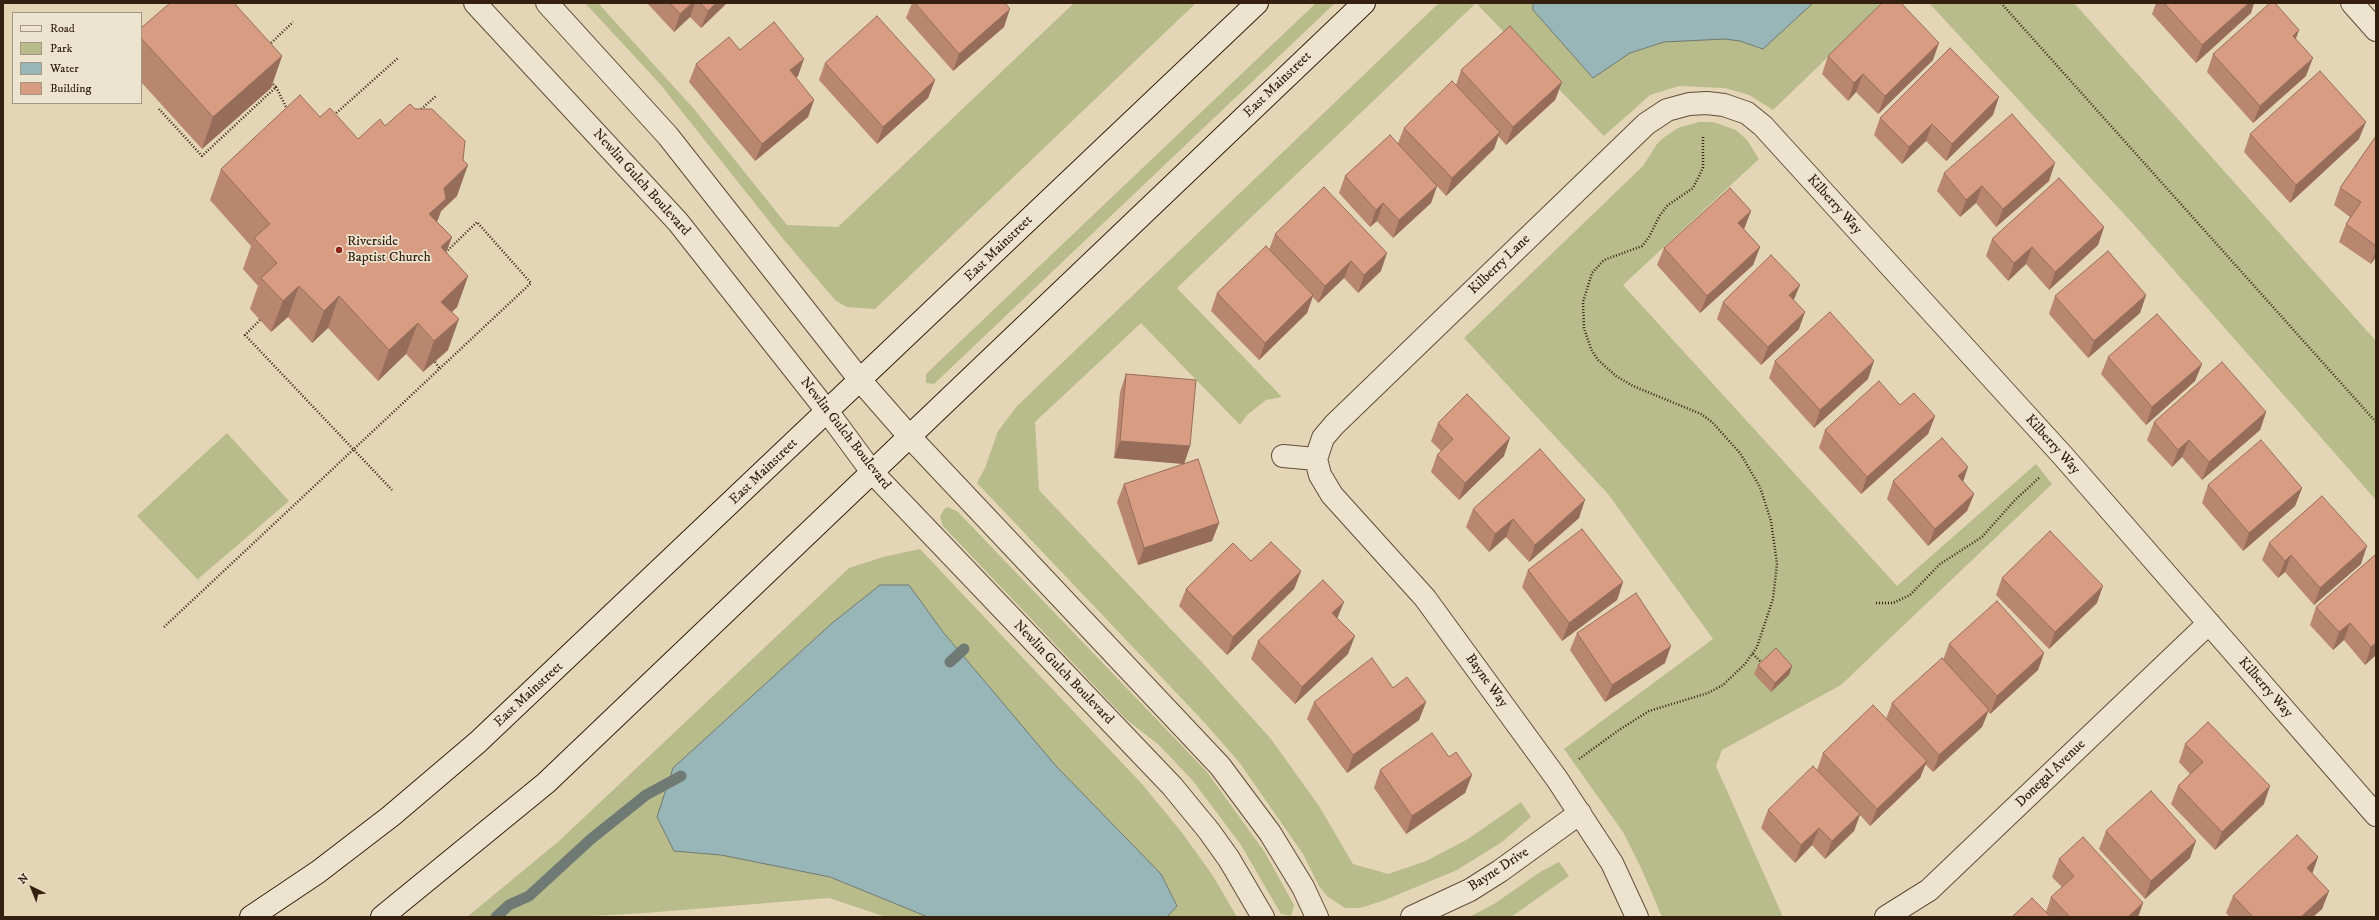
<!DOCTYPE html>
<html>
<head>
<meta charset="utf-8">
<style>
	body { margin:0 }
	#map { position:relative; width:2379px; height:920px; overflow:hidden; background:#e4d5b6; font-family:"IM FELL DW Pica",serif }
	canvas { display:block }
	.frame { position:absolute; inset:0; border:4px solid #352010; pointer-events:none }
	.legend { position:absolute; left:12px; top:12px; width:130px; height:92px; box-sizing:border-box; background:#ede4d0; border:1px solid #a39683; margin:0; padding:5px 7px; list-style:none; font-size:12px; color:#352010 }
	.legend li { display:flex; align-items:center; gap:8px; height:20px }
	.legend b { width:20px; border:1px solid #a39683 }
	.north { position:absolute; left:12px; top:868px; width:40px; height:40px; -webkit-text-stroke:3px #ede4d0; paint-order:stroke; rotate:317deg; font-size:11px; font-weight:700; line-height:16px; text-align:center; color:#352010 }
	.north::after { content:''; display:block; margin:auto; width:14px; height:18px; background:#352010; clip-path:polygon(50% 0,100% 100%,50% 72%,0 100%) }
</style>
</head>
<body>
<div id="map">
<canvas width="2379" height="920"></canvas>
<div class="frame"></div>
<ul class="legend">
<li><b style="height:5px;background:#ede4d0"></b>Road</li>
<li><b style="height:11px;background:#b8bc8b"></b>Park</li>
<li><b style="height:11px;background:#98b6b7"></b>Water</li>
<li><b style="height:11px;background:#d79c81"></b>Building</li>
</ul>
<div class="north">N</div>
</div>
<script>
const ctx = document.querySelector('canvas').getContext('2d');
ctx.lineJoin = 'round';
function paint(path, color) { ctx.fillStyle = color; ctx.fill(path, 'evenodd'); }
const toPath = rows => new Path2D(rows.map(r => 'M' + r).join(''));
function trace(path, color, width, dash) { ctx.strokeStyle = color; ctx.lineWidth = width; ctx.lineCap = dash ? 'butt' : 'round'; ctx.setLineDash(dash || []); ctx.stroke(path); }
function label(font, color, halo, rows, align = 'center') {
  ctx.font = font + ' "IM FELL DW Pica",serif'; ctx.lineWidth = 3.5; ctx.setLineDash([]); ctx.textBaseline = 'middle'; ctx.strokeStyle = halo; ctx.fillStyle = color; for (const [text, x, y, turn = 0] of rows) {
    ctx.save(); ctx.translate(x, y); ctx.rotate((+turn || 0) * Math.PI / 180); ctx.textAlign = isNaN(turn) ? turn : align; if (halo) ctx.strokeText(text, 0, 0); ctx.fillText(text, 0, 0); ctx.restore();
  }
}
const green = toPath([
	[585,3,598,3,694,109,787,225,838,227,1074,3,1196,3,875,309,847,307,836,301,784,240,660,84],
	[1316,3,1335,3,934,384,926,383,926,374],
	[1439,3,1476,3,1177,288,1282,397,1266,400,1247,415,1240,425,1141,323,1035,422,1039,490,1200,660,1271,739,1319,806,1353,864,1388,874,1426,861,1468,839,1521,802,1531,817,1502,842,1457,870,1385,900,1360,908,1345,908,1327,896,1319,886,1303,854,1239,762,1204,722,977,483,985,468,998,431,1018,405],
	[1476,3,1884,3,1773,110,1749,95,1725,88,1679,86,1650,95,1604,136],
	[1929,3,2074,3,2376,341,2376,500,2135,226],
	[1699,122,1713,122,1736,130,1747,140,1759,159,1623,285,1897,586,2036,464,2052,484,1841,685,1722,750,1716,766,1783,917,1662,917,1642,870,1623,832,1564,749,1713,639,1608,494,1464,338,1643,166,1657,144,1663,138,1678,128],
	[227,433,289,501,198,579,201,583,137,516],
	[948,507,958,512,1207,772,1264,851,1294,905,1291,916,1281,914,1241,845,1193,781,1159,745,1127,720,943,526,940,517,944,509],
	[920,549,1142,784,1183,834,1213,876,1237,917,886,917,829,898,645,913,575,917,467,917,559,841,849,568,883,557],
	[1559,862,1569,876,1511,917,1469,917,1494,904,1540,872]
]);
const water = toPath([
	[1533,3,1813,3,1763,49,1740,41,1724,39,1664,42,1630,53,1593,78,1533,10,1533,3],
	[880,585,909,585,943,632,1056,766,1161,874,1177,906,1167,917,928,917,830,877,721,855,674,851,657,817,673,768,831,624,880,585]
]);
const stream = toPath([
	[950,662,964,649],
	[496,917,509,905,529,896,591,839,646,795,681,776]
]);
const path = toPath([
	[2001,3,2376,422],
	[269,45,293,22],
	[276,87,288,111],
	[159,109,202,156,276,87,270,81],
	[419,111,436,96],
	[334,115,398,58],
	[260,320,245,335,392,490],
	[435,362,440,369],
	[1876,603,1893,603,1910,595,1940,564,1982,537,2015,500,2040,477],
	[164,627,531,283,477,222,446,252],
	[1753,654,1762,663],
	[1579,759,1619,730,1649,711,1708,693,1723,685,1745,664,1757,647,1773,599,1777,564,1771,521,1760,487,1740,453,1712,422,1701,414,1633,386,1616,376,1598,360,1591,349,1584,328,1583,302,1592,273,1604,260,1642,246,1649,237,1660,215,1668,205,1693,188,1703,168,1703,137]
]);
const minor = toPath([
	[475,3,678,222,827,411],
	[547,3,668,136,860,380],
	[2352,3,2376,30],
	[1283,456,1316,459],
	[1412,917,1470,890,1500,871,1580,813],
	[1637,917,1612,863,1557,779,1425,598,1332,495,1320,475,1316,459,1323,438,1334,425,1646,124,1667,110,1689,104,1707,103,1724,105,1747,113,1763,126,2064,457,2376,815],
	[1886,917,1929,890,2209,623]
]);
const tertiary = toPath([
	[860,380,909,436,1220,766,1270,833,1303,887,1317,917],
	[827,411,872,472,1172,786,1209,831,1229,859,1263,917]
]);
const secondary = toPath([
	[251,917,318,872,391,816,478,742,1257,3],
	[382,917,546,783,1364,3]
]);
const wall = toPath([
	[647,3,727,3,701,28,690,17,674,32],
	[912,3,1005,3,1004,27,953,71,906,18],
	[2156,3,2254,3,2251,13,2196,63,2152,14],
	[141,28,282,56,271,88,202,149,141,82],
	[2296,39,2306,76,2253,123,2207,72,2213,54],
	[740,50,798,76,796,78,814,100,808,117,755,161,689,82,696,64],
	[1828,56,1933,60,1878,114,1856,92,1848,101,1822,74],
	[825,63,935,80,928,98,877,144,819,80],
	[1461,70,1562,82,1555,100,1506,145,1498,136,1494,149,1446,196,1437,186,1431,203,1393,238,1377,221,1370,227,1339,193,1345,176,1398,143,1404,128,1456,85],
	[1993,115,1946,161,1926,141,1902,164,1874,135,1880,118],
	[320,117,358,139,385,126,457,196,441,211,437,222,452,237,446,252,468,276,457,307,452,312,448,350,423,372,406,354,378,381,328,328,312,343,288,317,271,332,250,309,258,286,243,269,251,246,210,200,221,169],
	[2250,134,2359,139,2290,203,2244,152],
	[2376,136,2376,257,2371,264,2339,242,2346,224,2350,217,2334,205,2340,188],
	[1944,173,2049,181,1996,227,1976,203,1960,217,1937,191],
	[1751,211,1744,229,1760,247,1753,265,1700,313,1657,265,1664,248],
	[2104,227,2098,245,2049,290,2026,264,2008,281,1986,256,1992,239],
	[1275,234,1381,271,1358,293,1344,278,1318,303,1313,297,1307,313,1259,360,1211,311,1217,293,1269,250],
	[2146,295,2140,313,2088,358,2049,314,2055,296],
	[1794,300,1799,329,1761,365,1717,319,1723,302],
	[2108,357,2202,364,2195,381,2146,425,2101,374],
	[1775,361,1868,379,1814,428,1769,378],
	[1126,374,1190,446,1184,464,1114,458,1120,392],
	[1900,405,1935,416,1928,434,1861,494,1819,448,1825,430],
	[2266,412,2260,430,2202,480,2182,457,2172,467,2147,440,2154,422],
	[1438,423,1504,456,1459,500,1431,472,1437,455,1441,451,1431,441],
	[1893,481,1974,494,1967,511,1928,546,1887,499],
	[1124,484,1219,523,1212,541,1138,565,1117,502],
	[2208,485,2302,488,2295,506,2243,551,2202,503],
	[1473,509,1579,518,1529,562,1506,537,1489,552,1466,527],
	[2269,543,2361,564,2314,605,2285,572,2278,578,2262,560],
	[2376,554,2376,655,2365,665,2344,640,2333,650,2310,625,2316,607],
	[1251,561,1301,571,1294,589,1227,655,1179,606,1186,589],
	[1528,570,1623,582,1617,600,1562,641,1522,587],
	[2002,578,2097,603,2049,649,1996,595],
	[1337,619,1348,654,1295,704,1251,659,1258,641],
	[1577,633,1665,663,1605,702,1570,650],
	[1949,644,2044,653,2038,670,1990,714,1988,711,1982,727,1933,772,1925,764,1920,778,1870,826,1860,815,1854,831,1825,859,1812,845,1795,863,1761,828,1768,810,1817,770,1823,753,1886,719,1892,703,1943,660],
	[1758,665,1792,666,1789,675,1771,692,1754,674],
	[1314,702,1426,702,1419,720,1347,773,1307,719],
	[2185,744,2264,804,2215,850,2171,804,2178,786,2190,774,2179,762],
	[1449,757,1472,775,1465,793,1406,834,1374,788,1380,770],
	[2106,831,2190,858,2145,899,2099,849],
	[2318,857,2312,874,2329,891,2322,909,2313,917,2230,917,2226,913,2233,896],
	[2059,859,2143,903,2138,917,2012,917,2046,912,2051,897,2062,887,2052,877]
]);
const shadedWall = toPath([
	[692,3,695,3,690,17,674,32,680,14],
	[716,3,727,3,701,28,708,11],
	[2249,3,2254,3,2251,13,2196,63,2202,45],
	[1010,9,1004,27,953,71,959,54],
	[2299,30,2293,47,2293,36],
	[1939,43,1933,60,1878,114,1885,96],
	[282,56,271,88,202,149,213,117],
	[2313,58,2306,76,2253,123,2260,106],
	[804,59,798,76,783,88,790,70],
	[1863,74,1856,92,1848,101,1854,83],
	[935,80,928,98,877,144,883,127],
	[1562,82,1555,100,1506,145,1513,127],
	[1999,97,1993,115,1946,161,1952,144],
	[814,100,808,117,755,161,762,144],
	[2366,122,2359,139,2290,203,2296,185],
	[1932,124,1926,141,1902,164,1909,147],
	[1500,132,1494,149,1446,196,1452,178],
	[2055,163,2049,181,1996,227,2003,209],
	[468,165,457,196,441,211,434,230,429,214,444,188],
	[1437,186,1431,203,1393,238,1399,220],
	[1982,186,1976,203,1960,217,1966,200],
	[1383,203,1377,221,1370,227,1376,210],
	[1751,211,1744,229,1732,241,1738,223],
	[2104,227,2098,245,2049,290,2055,272],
	[452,237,440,268,441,247],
	[1760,247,1753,265,1700,313,1707,296],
	[2032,247,2026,264,2008,281,2014,263],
	[2376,250,2376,257,2371,264],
	[1387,253,1381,271,1358,293,1364,275],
	[1351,261,1344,278,1318,303,1325,286],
	[468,276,457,307,430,333,441,302],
	[1800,285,1793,302,1789,295],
	[299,286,288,317,271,332,283,301],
	[1313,295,1307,313,1259,360,1265,343],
	[2146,295,2140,313,2088,358,2094,341],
	[339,296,328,328,312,343,324,311],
	[1805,312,1799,329,1761,365,1768,347],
	[459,319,448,350,423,372,434,341],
	[418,323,406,354,378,381,389,350],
	[1874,361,1868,379,1814,428,1820,410],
	[2202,364,2195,381,2146,425,2152,407],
	[2266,412,2260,430,2202,480,2209,462],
	[1935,416,1928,434,1861,494,1867,477],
	[1510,438,1504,456,1459,500,1465,483],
	[2189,440,2182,457,2172,467,2178,450],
	[1120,441,1190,446,1184,464,1114,458],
	[1968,467,1962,485,1958,476],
	[2302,488,2295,506,2243,551,2249,533],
	[1974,494,1967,511,1928,546,1935,529],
	[1585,500,1579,518,1529,562,1535,545],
	[1513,519,1506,537,1489,552,1495,534],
	[1219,523,1212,541,1138,565,1144,548],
	[2367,546,2361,564,2314,605,2320,588],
	[2291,555,2285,572,2278,578,2285,561],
	[1301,571,1294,589,1227,655,1233,637],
	[1623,582,1617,600,1562,641,1569,623],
	[2103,586,2097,603,2049,649,2055,632],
	[1344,602,1337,619,1332,613],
	[2350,623,2344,640,2333,650,2339,632],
	[1355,636,1348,654,1295,704,1302,687],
	[2376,643,2376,655,2365,665,2371,647],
	[1671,646,1665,663,1605,702,1612,685],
	[2044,653,2038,670,1990,714,1997,696],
	[1792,666,1789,675,1771,692,1775,683],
	[1426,702,1419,720,1347,773,1353,755],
	[1989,710,1982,727,1933,772,1939,755],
	[1927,761,1920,778,1870,826,1877,809],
	[1472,775,1465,793,1406,834,1412,816],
	[2270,786,2264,804,2215,850,2222,832],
	[1860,814,1854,831,1825,859,1832,841],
	[1819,828,1812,845,1795,863,1801,845],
	[2196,841,2190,858,2145,899,2151,881],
	[2318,857,2312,874,2307,868],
	[2329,891,2322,909,2313,917,2301,917],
	[2143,903,2138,917,2128,917]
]);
const building = toPath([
	[170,3,234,3,282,56,213,117,141,38,141,28,170,3],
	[670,3,692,3,680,14,670,3],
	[700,3,716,3,708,11,700,3],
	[915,3,1005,3,1010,9,959,54,915,3],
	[1882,3,1901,3,1939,43,1885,96,1863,74,1854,83,1828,56,1882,3],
	[2164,3,2249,3,2202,45,2164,3],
	[2270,3,2275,3,2299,30,2293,36,2313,58,2260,106,2213,54,2270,3],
	[877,16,935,80,883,127,825,63,877,16],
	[774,22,804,59,790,70,814,100,762,144,696,64,729,37,740,50,774,22],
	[1510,26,1562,82,1513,127,1461,70,1510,26],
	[1950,48,1999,97,1952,144,1932,124,1909,147,1880,118,1950,48],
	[2320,71,2366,122,2296,185,2250,134,2320,71],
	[1452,81,1500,132,1452,178,1404,128,1452,81],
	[300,95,320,117,330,108,358,139,380,119,385,126,410,104,415,109,432,109,465,141,463,160,468,165,444,188,446,199,429,214,452,237,441,247,468,276,441,302,459,319,434,341,418,323,389,350,339,296,324,311,299,286,283,301,261,278,277,263,254,238,270,224,221,169,300,95],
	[2012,114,2055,163,2003,209,1982,186,1966,200,1944,173,2012,114],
	[1390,135,1437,186,1399,220,1383,203,1376,210,1345,176,1390,135],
	[2376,136,2376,246,2346,224,2361,202,2340,188,2376,136],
	[2059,178,2104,227,2055,272,2032,247,2014,263,1992,239,2059,178],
	[1324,187,1387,253,1364,275,1351,261,1325,286,1275,234,1324,187],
	[1730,188,1751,211,1738,223,1760,247,1707,296,1664,248,1730,188],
	[1266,246,1313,295,1265,343,1217,293,1266,246],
	[2108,251,2146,295,2094,341,2055,296,2108,251],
	[1771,255,1800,285,1789,295,1805,312,1768,347,1723,302,1771,255],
	[1830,312,1874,361,1820,410,1775,361,1830,312],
	[2157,314,2202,364,2152,407,2108,357,2157,314],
	[2222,362,2266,412,2209,462,2189,440,2178,450,2154,422,2222,362],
	[1126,374,1196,380,1190,446,1120,441,1126,374],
	[1879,381,1900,405,1914,393,1935,416,1867,477,1825,430,1879,381],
	[1467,394,1510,438,1465,483,1437,455,1453,439,1438,423,1467,394],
	[1942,438,1968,467,1958,476,1974,494,1935,529,1893,481,1942,438],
	[2261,440,2302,488,2249,533,2208,485,2261,440],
	[1540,449,1585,500,1535,545,1513,519,1495,534,1473,509,1540,449],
	[1198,459,1219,523,1144,548,1124,484,1198,459],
	[2322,496,2367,546,2320,588,2291,555,2285,561,2269,543,2322,496],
	[1582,529,1623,582,1569,623,1528,570,1582,529],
	[2050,531,2103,586,2055,632,2002,578,2050,531],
	[1271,542,1301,571,1233,637,1186,589,1233,543,1251,561,1271,542],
	[2376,554,2376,643,2371,647,2350,623,2339,632,2316,607,2376,554],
	[1323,580,1344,602,1332,613,1355,636,1302,687,1258,641,1323,580],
	[1636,593,1671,646,1612,685,1577,633,1636,593],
	[1997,601,2044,653,1997,696,1949,644,1997,601],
	[1776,648,1792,666,1775,683,1758,665,1776,648],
	[1372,658,1393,688,1407,677,1426,702,1353,755,1314,702,1372,658],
	[1942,658,1989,710,1939,755,1892,703,1942,658],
	[1873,705,1927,761,1877,809,1823,753,1873,705],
	[2208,722,2270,786,2222,832,2178,786,2203,762,2185,744,2208,722],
	[1432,733,1449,757,1456,752,1472,775,1412,816,1380,770,1432,733],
	[1813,766,1860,814,1832,841,1819,828,1801,845,1768,810,1813,766],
	[2151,791,2196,841,2151,881,2106,831,2151,791],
	[2297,835,2318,857,2307,868,2329,891,2301,917,2253,917,2233,896,2297,835],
	[2083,837,2143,903,2128,917,2070,917,2051,897,2074,876,2059,859,2083,837],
	[2032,898,2051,917,2012,917,2032,898]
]);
const markers = [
	[339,250,4,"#8f2418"]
];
const streetNames = [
	["East Mainstreet",1278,85,-44],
	["Newlin Gulch Boulevard",641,183,48],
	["Kilberry Way",1834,205,48],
	["East Mainstreet",999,249,-44],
	["Kilberry Lane",1500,265,-44],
	["Newlin Gulch Boulevard",845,434,52],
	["Kilberry Way",2052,445,48],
	["East Mainstreet",764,472,-44],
	["Newlin Gulch Boulevard",1063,673,46],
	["Bayne Way",1486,681,54],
	["Kilberry Way",2265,688,49],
	["East Mainstreet",529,695,-43],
	["Donegal Avenue",2051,774,-44],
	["Bayne Drive",1499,870,-33]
];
const poiNames = [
	["Riverside",347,242],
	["Baptist Church",347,258]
];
paint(green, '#b8bc8b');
paint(water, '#98b6b7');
trace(water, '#707a74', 1);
trace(stream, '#707a74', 11);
trace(minor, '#614d3a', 24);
trace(tertiary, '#614d3a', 24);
trace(secondary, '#352010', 24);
trace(path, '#352010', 2.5, [1, 2]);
trace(minor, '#ede4d0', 22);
trace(tertiary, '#ede4d0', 22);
trace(secondary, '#ede4d0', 22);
paint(wall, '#b9866f');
paint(shadedWall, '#966d5a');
paint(building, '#d79c81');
trace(building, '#966d5a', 1);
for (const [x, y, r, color] of markers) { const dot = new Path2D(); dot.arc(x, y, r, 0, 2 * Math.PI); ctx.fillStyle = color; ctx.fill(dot); trace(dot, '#ede4d0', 1.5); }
label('14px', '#352010', '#ede4d0', streetNames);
label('14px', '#352010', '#ede4d0', poiNames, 'left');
</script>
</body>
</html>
